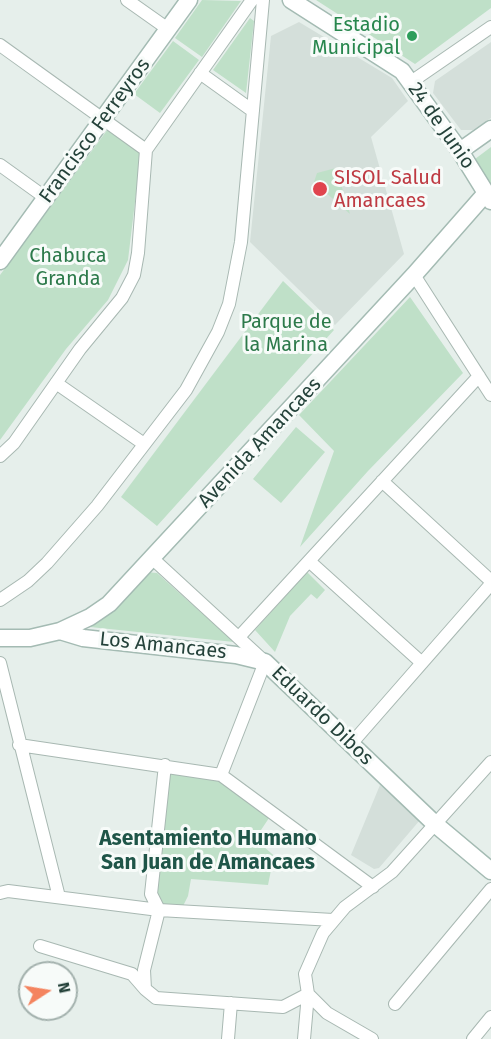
<!DOCTYPE html>
<html>
<head>
<meta charset="utf-8">
<style>
	body { margin:0 }
	#map { position:relative; width:491px; height:1039px; overflow:hidden; background:#e6efeb; font-family:"Fira Sans",sans-serif }
	canvas { display:block }
	.north { position:absolute; left:18px; top:961px; width:60px; height:60px; box-sizing:border-box; background:#f7fbf9; border:2px solid #a3b1ad; border-radius:50%; rotate:78deg; font-size:16px; font-weight:700; line-height:24px; text-align:center; color:#24423a }
	.north::after { content:''; display:block; margin:auto; width:21px; height:27px; background:#f4845f; clip-path:polygon(50% 0,100% 100%,50% 72%,0 100%) }
</style>
</head>
<body>
<div id="map">
<canvas width="491" height="1039"></canvas>
<div class="north">N</div>
</div>
<script>
const ctx = document.querySelector('canvas').getContext('2d');
ctx.lineJoin = 'round';
function paint(path, color) { ctx.fillStyle = color; ctx.fill(path, 'evenodd'); }
const toPath = rows => new Path2D(rows.map(r => 'M' + r).join(''));
function trace(path, color, width, dash) { ctx.strokeStyle = color; ctx.lineWidth = width; ctx.lineCap = dash ? 'butt' : 'round'; ctx.setLineDash(dash || []); ctx.stroke(path); }
function label(font, color, halo, rows, align = 'center') {
  ctx.font = font + ' "Fira Sans",sans-serif'; ctx.lineWidth = 6; ctx.setLineDash([]); ctx.textBaseline = 'middle'; ctx.strokeStyle = halo; ctx.fillStyle = color; for (const [text, x, y, turn = 0] of rows) {
    ctx.save(); ctx.translate(x, y); ctx.rotate((+turn || 0) * Math.PI / 180); ctx.textAlign = isNaN(turn) ? turn : align; if (halo) ctx.strokeText(text, 0, 0); ctx.fillText(text, 0, 0); ctx.restore();
  }
}
const built = toPath([
	[299,22,392,78,408,101,371,137,404,254,335,325,250,242,271,36],
	[491,42,491,118,473,130,461,130,433,93,435,81],
	[380,785,420,820,379,868,374,869,351,855]
]);
const green = toPath([
	[202,0,241,1,202,57,175,38],
	[316,0,491,0,491,8,415,64],
	[250,18,254,21,246,93,213,70],
	[173,41,199,60,160,113,134,94],
	[108,129,141,152,128,260,108,300,66,349,0,440,0,275],
	[491,147,491,184,475,159],
	[336,168,350,214,314,182,317,173],
	[283,281,334,330,157,526,121,497],
	[410,297,463,373,368,471,300,547,334,451,299,415],
	[296,427,325,452,281,503,253,479],
	[146,572,157,573,234,642,90,627],
	[307,572,325,590,317,599,311,594,290,616,275,652,255,630],
	[169,769,220,778,269,818,255,839,279,860,271,870,268,885,191,879,188,896,183,906,163,905,157,898,155,876]
]);
const street = toPath([
	[127,0,168,29],
	[0,45,146,150],
	[200,73,253,111],
	[411,82,491,27],
	[0,165,46,198],
	[414,275,491,395],
	[56,383,144,444],
	[0,456,14,443,80,349,122,298,134,275,138,253,146,150,252,0],
	[382,481,491,581],
	[153,559,265,662,221,775],
	[309,561,422,663],
	[0,600,28,581,47,563,97,506,186,390,218,332,229,304,241,242,263,0],
	[239,637,479,376],
	[0,663,59,897],
	[351,744,491,584],
	[19,745,221,775,373,887],
	[165,765,151,894,159,910,144,970,145,989,156,998,283,1007,308,994],
	[0,893,8,891,159,910,333,920],
	[40,946,132,974,145,989],
	[308,994,327,1013,372,1039],
	[395,1004,491,889],
	[228,1039,231,1003],
	[304,1039,308,994,305,974,323,933,345,907,392,872,491,762],
	[473,1039,491,1017]
]);
const secondary = toPath([
	[291,0,402,71,460,151,491,201],
	[460,151,491,129],
	[0,261,189,0],
	[60,631,83,638,236,655,265,662,435,824,491,871],
	[0,638,30,638,60,631,90,617,109,604,414,275,486,193]
]);
const markers = [
	[412,36,6,"#2e9e5b"],
	[320,189,8,"#e0444e"]
];
const leisureNames = [
	["Estadio",400,25],
	["Municipal",400,48]
];
const streetNames = [
	["24 de Junio",441,126,55],
	["Francisco Ferreyros",95,131,-54],
	["Avenida Amancaes",260,443,-47],
	["Los Amancaes",163,646,6],
	["Eduardo Dibos",322,716,44]
];
const healthNames = [
	["SISOL Salud",334,178],
	["Amancaes",334,201]
];
const parkNames = [
	["Chabuca",68,256],
	["Granda",68,279],
	["Parque de",286,322],
	["la Marina",286,345]
];
const neighbourhoodNames = [
	["Asentamiento Humano",208,839],
	["San Juan de Amancaes",208,863]
];
paint(built, '#d4dfda');
paint(green, '#bfe0c8');
trace(street, '#a8b8b2', 14);
trace(secondary, '#a4bbb3', 19);
trace(street, '#fff', 12);
trace(secondary, '#fff', 16);
for (const [x, y, r, color] of markers) { const dot = new Path2D(); dot.arc(x, y, r, 0, 2 * Math.PI); ctx.fillStyle = color; ctx.fill(dot); trace(dot, '#f7fbf9', 2); }
label('20px', '#27864d', '#f7fbf9', leisureNames, 'right');
label('20px', '#24423a', '#f7fbf9', streetNames);
label('20px', '#be3a42', '#f7fbf9', healthNames, 'left');
label('20px', '#2d7a4b', '#f7fbf9', parkNames);
label('bold 21px', '#1f5548', '#f7fbf9', neighbourhoodNames);
</script>
</body>
</html>
